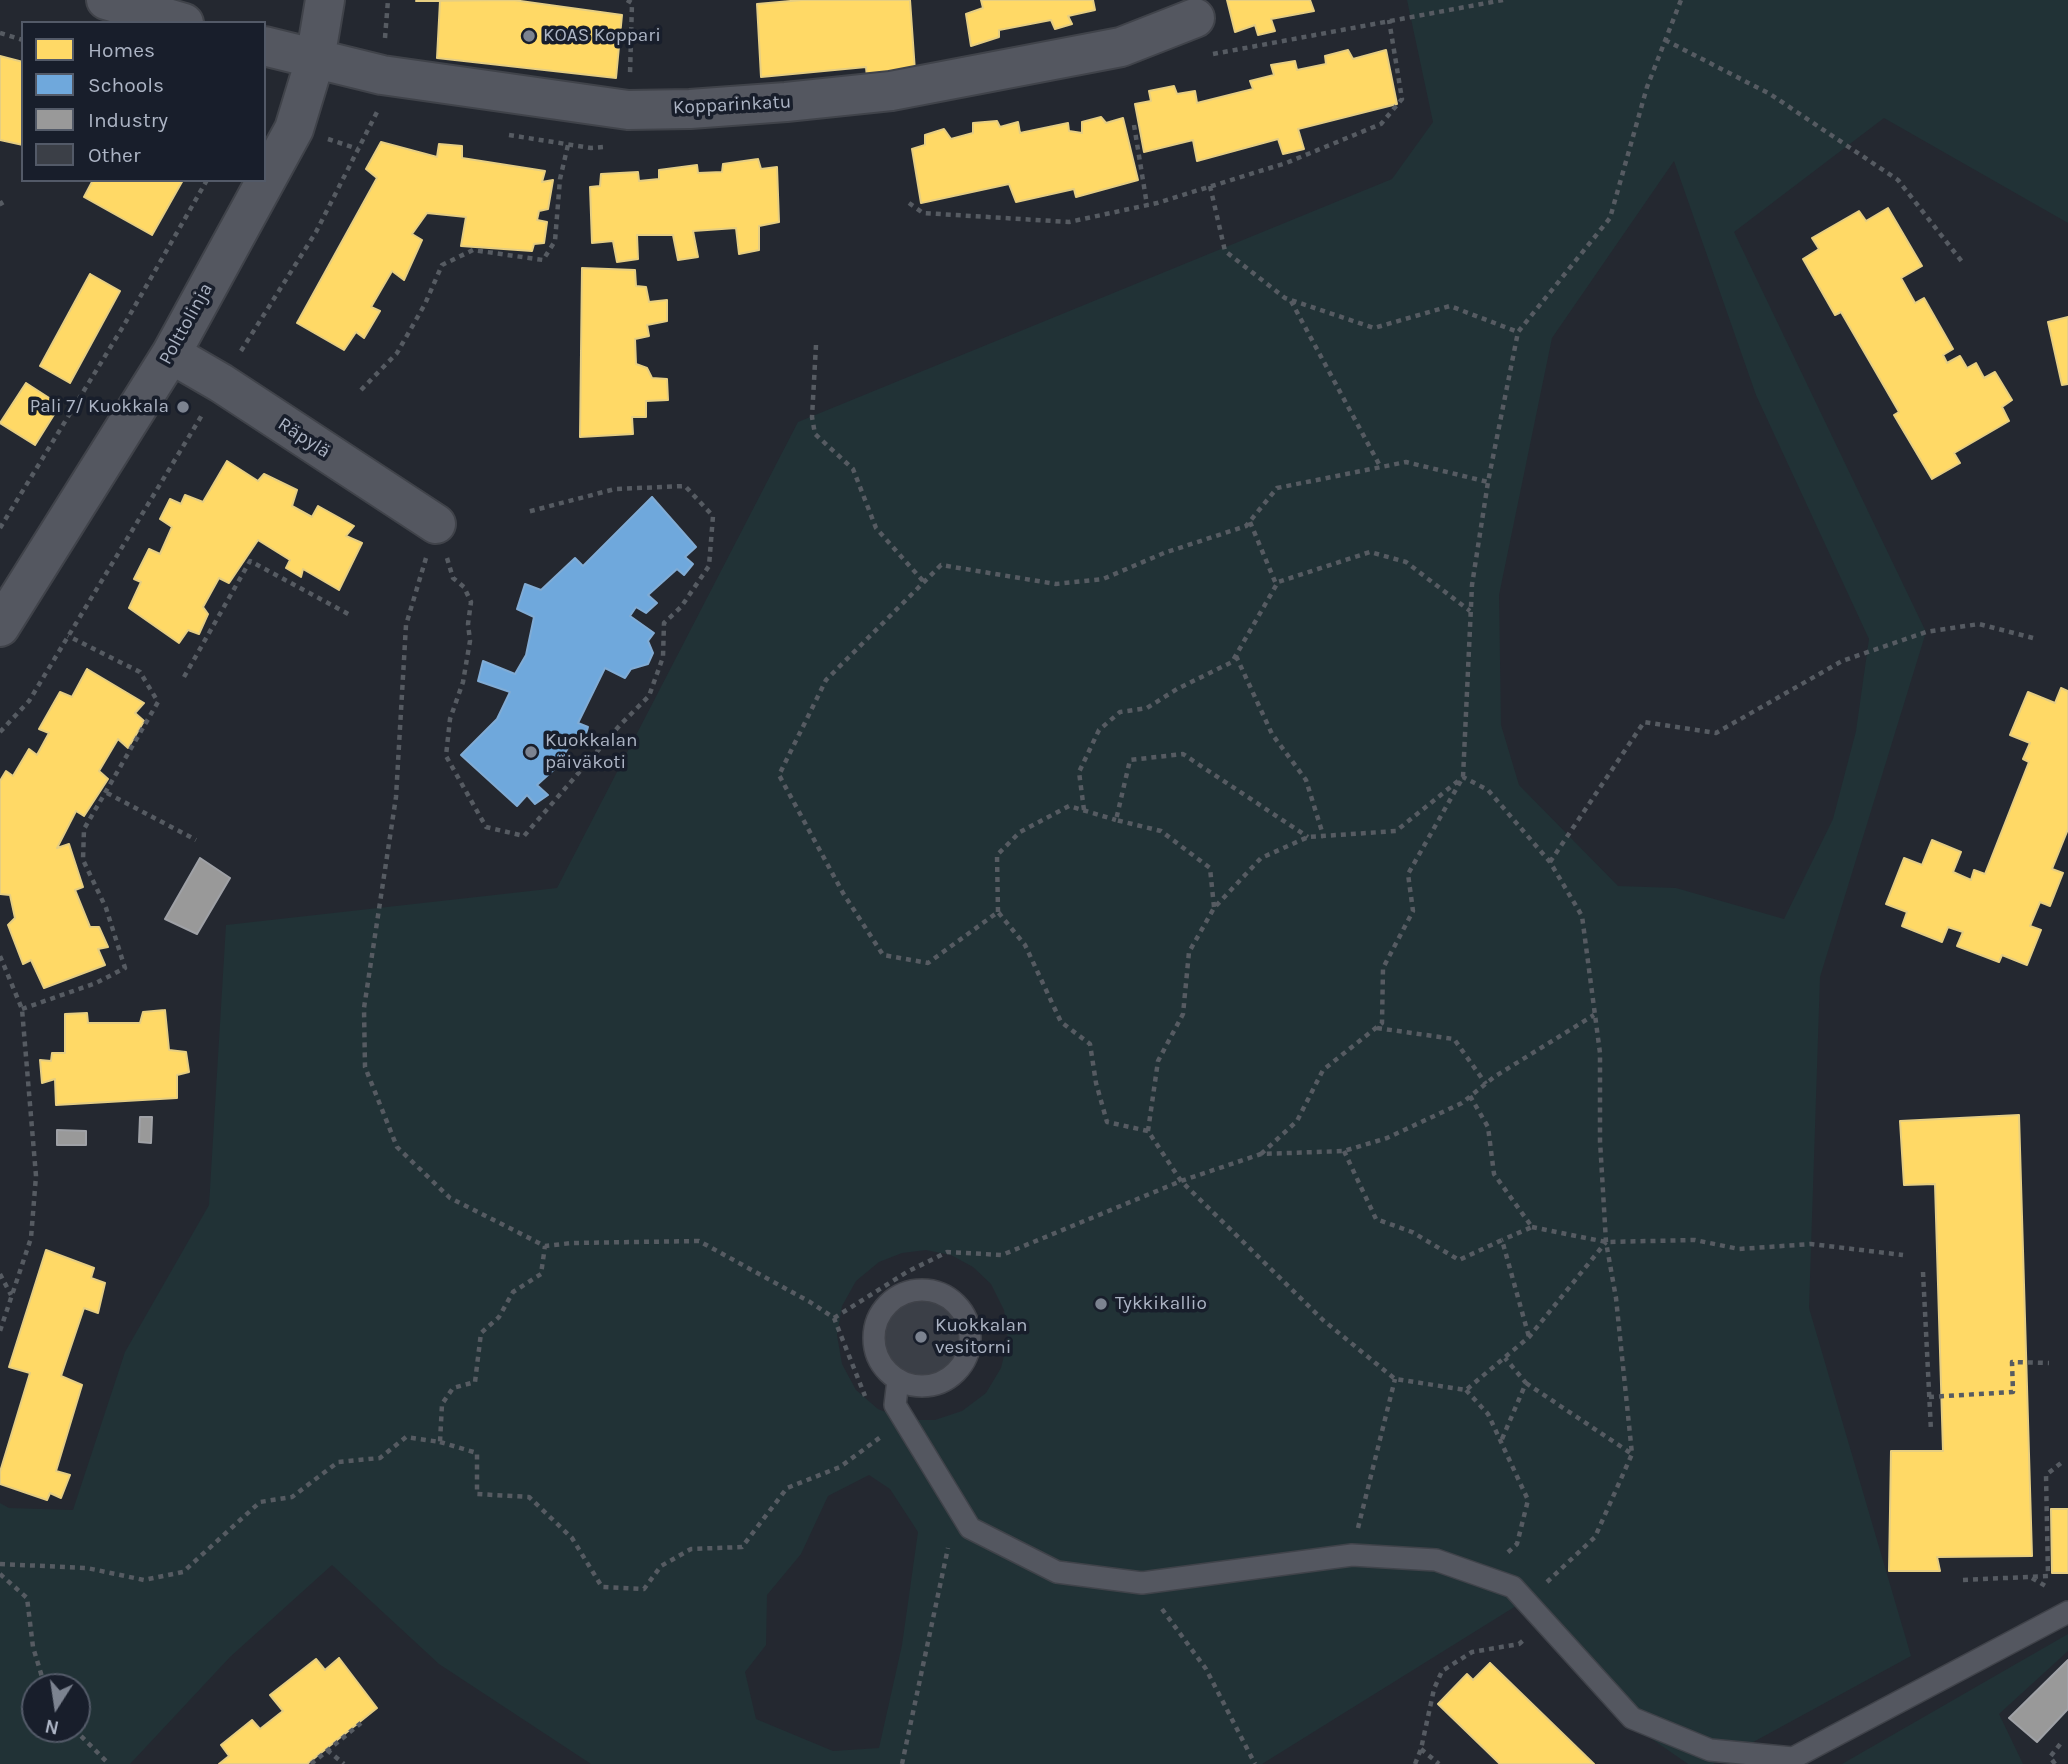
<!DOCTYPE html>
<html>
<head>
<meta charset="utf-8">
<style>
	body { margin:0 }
	#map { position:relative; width:2068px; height:1764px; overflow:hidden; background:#242830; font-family:Karla,sans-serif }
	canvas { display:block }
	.legend { position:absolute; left:21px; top:21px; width:245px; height:161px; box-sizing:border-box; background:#181e2b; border:2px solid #535a68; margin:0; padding:9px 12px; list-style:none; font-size:21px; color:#acb4c4 }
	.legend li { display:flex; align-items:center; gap:14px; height:35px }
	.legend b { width:35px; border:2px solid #535a68 }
	.north { position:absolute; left:21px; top:1673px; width:70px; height:70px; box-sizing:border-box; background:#181e2b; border:2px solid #535a68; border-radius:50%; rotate:192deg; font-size:19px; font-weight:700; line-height:28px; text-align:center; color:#acb4c4 }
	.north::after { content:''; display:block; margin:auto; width:24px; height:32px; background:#7c8390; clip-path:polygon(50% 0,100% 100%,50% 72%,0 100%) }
</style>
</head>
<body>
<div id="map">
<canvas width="2068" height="1764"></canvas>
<ul class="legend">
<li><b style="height:19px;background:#ffd966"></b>Homes</li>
<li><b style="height:19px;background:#6fa8dc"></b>Schools</li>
<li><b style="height:19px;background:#999"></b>Industry</li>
<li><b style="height:19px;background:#3b3f47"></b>Other</li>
</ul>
<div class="north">N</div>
</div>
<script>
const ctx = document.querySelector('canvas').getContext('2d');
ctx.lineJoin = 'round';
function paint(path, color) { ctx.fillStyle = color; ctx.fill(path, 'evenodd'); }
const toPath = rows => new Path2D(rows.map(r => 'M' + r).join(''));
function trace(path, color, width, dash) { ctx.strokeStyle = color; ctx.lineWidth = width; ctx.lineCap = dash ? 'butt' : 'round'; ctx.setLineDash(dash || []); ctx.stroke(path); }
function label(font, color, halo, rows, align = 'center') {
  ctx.font = font + ' Karla,sans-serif'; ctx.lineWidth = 7; ctx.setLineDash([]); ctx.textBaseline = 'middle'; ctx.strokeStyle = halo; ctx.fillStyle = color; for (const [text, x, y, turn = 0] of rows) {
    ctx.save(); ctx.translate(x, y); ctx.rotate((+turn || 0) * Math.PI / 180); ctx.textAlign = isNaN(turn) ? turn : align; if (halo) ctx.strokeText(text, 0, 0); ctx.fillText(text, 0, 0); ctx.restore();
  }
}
const green = toPath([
	[1407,0,2068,0,2068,223,1884,118,1734,232,1926,632,1820,977,1809,1308,1911,1656,1713,1764,1688,1764,1613,1712,1516,1606,1262,1764,591,1764,439,1664,332,1565,230,1657,130,1764,0,1764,0,1503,9,1508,73,1510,125,1352,209,1205,226,925,557,888,798,422,1392,179,1433,122],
	[1674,161,1756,395,1869,639,1856,731,1833,819,1784,919,1676,888,1618,886,1519,785,1501,725,1499,595,1552,338],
	[926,1250,951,1255,973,1267,991,1284,1004,1310,1008,1340,1001,1368,986,1393,962,1411,935,1420,905,1420,878,1409,856,1390,842,1364,837,1335,842,1306,856,1281,879,1262,902,1253],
	[869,1475,890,1489,918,1532,902,1645,879,1748,833,1751,756,1719,745,1672,766,1645,767,1595,801,1554,828,1496],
	[35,1687,77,1687,77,1729,35,1729],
	[2068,1634,2068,1651,1999,1714,2023,1764,1842,1764]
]);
const homes = toPath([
	[513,0,622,15,616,78,437,58,440,1,416,1,513,0],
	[802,0,910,0,915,71,867,78,866,67,761,77,757,4,802,0],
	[981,0,1093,0,1095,10,1068,16,1072,24,1055,29,1051,20,999,30,999,37,971,46,966,14,983,8,981,0],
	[1227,0,1310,0,1314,11,1271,19,1275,31,1258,35,1255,25,1235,32,1227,0],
	[1348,50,1353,59,1386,50,1397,104,1298,129,1304,149,1283,154,1278,139,1197,161,1193,140,1144,152,1135,104,1151,101,1149,91,1174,86,1177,94,1195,91,1197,103,1253,89,1250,81,1274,75,1271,65,1295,61,1297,70,1326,64,1325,56,1348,50],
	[0,56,23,62,23,145,0,140,0,56],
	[1101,117,1106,123,1123,118,1138,180,1076,197,1074,189,1016,202,1009,184,921,203,912,149,925,145,925,135,944,129,951,139,973,133,973,123,997,121,1000,127,1018,122,1020,133,1068,123,1069,131,1082,133,1082,122,1101,117],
	[381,142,437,157,439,144,462,146,462,158,545,171,542,182,553,180,548,209,539,211,537,220,547,222,544,243,534,244,532,251,461,246,466,217,427,213,412,234,422,240,404,280,392,271,371,307,380,311,364,338,356,332,344,350,297,323,377,178,366,169,381,142],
	[758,159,761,169,777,167,779,222,759,226,759,250,739,254,736,228,693,231,698,257,678,260,673,235,637,235,638,259,617,262,613,241,592,243,590,187,600,186,601,174,638,172,639,181,659,179,659,170,697,165,698,173,722,172,723,164,758,159],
	[93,180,183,180,152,235,84,197,93,180],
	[1888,208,1922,266,1901,278,1915,303,1924,298,1953,349,1943,355,1947,363,1960,356,1967,368,1976,363,1984,378,1995,372,2012,400,2002,407,2009,421,1954,453,1960,463,1932,479,1894,415,1899,412,1841,312,1835,315,1803,259,1819,249,1812,238,1859,211,1866,221,1888,208],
	[582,268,635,270,636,286,646,287,649,302,667,300,667,321,647,325,649,336,635,339,636,364,647,368,652,378,667,379,668,400,646,401,646,417,632,417,633,434,580,437,582,268],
	[90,274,120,291,70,383,40,366,90,274],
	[2068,317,2068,384,2062,385,2048,322,2068,317],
	[26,383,60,405,35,445,0,423,26,383],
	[227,461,258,481,264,474,297,490,292,506,312,517,318,506,354,526,346,536,362,543,339,590,303,569,301,577,286,568,290,560,258,540,229,583,219,578,203,607,208,614,199,634,188,630,179,643,129,608,141,582,134,579,149,549,160,554,172,527,160,519,170,499,181,504,185,495,203,502,227,461],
	[87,669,144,703,135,713,144,721,128,748,118,739,99,771,108,779,84,816,76,811,57,848,69,844,83,887,75,890,90,927,99,927,108,947,98,949,105,965,44,988,31,960,23,964,8,925,15,918,10,895,0,894,0,781,6,771,13,776,29,749,37,755,49,733,39,729,60,692,72,697,87,669],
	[2061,688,2068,691,2068,829,2052,869,2063,873,2050,906,2040,902,2030,926,2041,930,2027,965,2002,955,1999,962,1957,946,1963,932,1948,927,1942,942,1902,926,1907,912,1886,904,1904,858,1922,865,1932,840,1961,852,1953,872,1971,880,1974,870,1985,874,2029,762,2023,759,2030,743,2010,735,2028,692,2055,703,2061,688],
	[165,1010,169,1050,186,1052,189,1072,177,1075,177,1098,56,1105,55,1079,42,1083,40,1060,51,1061,52,1053,65,1053,65,1014,87,1013,88,1023,140,1023,143,1012,165,1010],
	[2019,1115,2032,1556,1937,1557,1940,1571,1889,1571,1891,1451,1943,1451,1935,1184,1904,1185,1900,1121,2019,1115],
	[46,1250,94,1268,91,1278,105,1283,98,1313,84,1308,61,1376,82,1385,56,1471,70,1475,61,1498,50,1493,47,1500,0,1484,0,1472,30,1373,9,1367,46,1250],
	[2051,1509,2068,1509,2068,1573,2052,1573,2051,1509],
	[339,1658,377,1708,307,1764,219,1764,229,1756,221,1745,252,1720,260,1729,283,1711,270,1695,316,1659,325,1670,339,1658],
	[1490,1663,1594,1764,1500,1764,1438,1704,1467,1674,1473,1680,1490,1663]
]);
const schools = toPath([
	[652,497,696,547,685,557,693,564,684,575,677,569,648,595,657,603,646,613,636,607,630,616,654,633,648,641,653,653,648,664,631,669,625,678,605,668,578,723,588,727,583,744,574,736,559,765,537,785,548,795,535,804,527,795,517,806,461,755,497,719,510,692,478,681,483,661,515,674,526,655,534,617,517,609,525,584,541,590,575,558,583,566,652,497]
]);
const industry = toPath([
	[200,858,230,878,197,934,165,919,200,858],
	[140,1117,152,1117,151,1143,139,1142,140,1117],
	[57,1130,86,1131,86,1145,57,1145,57,1130],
	[2068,1660,2068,1709,2037,1742,2009,1718,2068,1660]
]);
const building = toPath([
	'881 1337a40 40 0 1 1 80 0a40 40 0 1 1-80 0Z'
]);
const path = toPath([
	[627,0,632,3,630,74],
	[0,33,23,40],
	[385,38,388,0],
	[1665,40,1770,94,1898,180,1963,263],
	[1213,54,1503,0],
	[1134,125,1147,205],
	[509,135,591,148,604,147],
	[328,139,358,149],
	[1210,186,1225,251,1285,298,1374,328,1450,306,1518,332],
	[0,201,4,208],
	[909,203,923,213,1069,222,1157,203,1286,163,1381,124,1402,99,1389,20],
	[1291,301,1380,466],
	[816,345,812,417,815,434,853,469,876,528,923,581],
	[241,351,316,232,377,112],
	[361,390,397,353,425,304,442,265,473,250,543,260,555,241,560,179,568,145],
	[1250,522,1276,584],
	[0,528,124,325,207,180],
	[426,558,406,625,396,797,364,1008,365,1067,397,1147,450,1198,545,1246,572,1243,699,1241,810,1302,834,1318,865,1396],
	[447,558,453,578,464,587,471,602,468,624,470,641,463,682,450,719,446,756,486,827,524,836,620,725,649,696,663,657,664,623,681,607,709,566,713,516,685,486,615,489,527,512],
	[1236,656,1272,734,1306,780,1324,838],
	[184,677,250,561,352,616],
	[0,732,29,701,202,415],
	[107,793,196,840],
	[1084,810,1079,772,1099,730,1120,712,1147,708,1177,689,1232,662,1278,582,1370,552,1406,562,1470,611],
	[1550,862,1644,722,1716,733,1842,661,1926,632,1979,624,2033,638],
	[1214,907,1210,868,1161,831,1116,820,1130,760,1183,754,1308,837],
	[998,912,997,855,1020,832,1069,806,1116,820],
	[0,956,22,1009,36,1176,31,1238,0,1331],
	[22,1009,96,983,125,968,106,908,83,860,84,829,158,702,140,672,68,636],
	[1377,1028,1454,1039,1486,1084],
	[1470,1096,1488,1127,1494,1174,1532,1227,1502,1240],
	[1148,1131,1107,1122,1096,1083,1090,1044,1061,1022,1025,945,998,912,928,963,883,955,843,893,779,775,826,680,941,565,1056,584,1103,579,1164,553,1246,526,1277,488,1406,462,1488,482],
	[1344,1151,1376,1219,1412,1232,1459,1260,1502,1240,1529,1337],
	[1261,1154,1297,1121,1323,1070,1382,1023,1383,968,1413,911,1408,874,1463,777,1472,585,1488,482,1518,332,1610,218,1647,87,1681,0],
	[1532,1227,1606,1242,1695,1240,1739,1249,1811,1244,1903,1255],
	[1923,1272,1931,1431],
	[0,1274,11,1295],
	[834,1318,907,1272,947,1252,1002,1255,1181,1181,1261,1154,1344,1151,1387,1138,1462,1103,1494,1077,1594,1015],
	[1526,1383,1632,1454],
	[1466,1390,1488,1414,1528,1500,1517,1544,1505,1555],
	[1929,1397,2013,1392,2012,1362,2049,1363],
	[1502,1439,1526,1383,1505,1358],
	[440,1442,477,1453,477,1494,529,1497,572,1538,602,1587,644,1589,661,1566,691,1549,742,1547,787,1488,840,1467,882,1436],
	[1358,1528,1395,1379],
	[0,1564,87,1568,144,1580,183,1572,260,1502,292,1497,338,1462,380,1458,406,1437,440,1442,442,1404,453,1388,475,1382,481,1333,499,1317,513,1292,541,1274,545,1246],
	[0,1574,27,1598,33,1647,45,1687],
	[2032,1578,2049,1588],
	[1963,1580,2048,1576,2046,1475,2061,1463],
	[1547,1582,1595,1537,1632,1454,1616,1298,1606,1242,1600,1141,1600,1053,1582,916,1550,862,1488,790,1463,777,1396,831,1308,837,1261,858,1214,908,1189,952,1183,1014,1158,1061,1148,1131,1181,1181,1323,1320,1395,1379,1466,1390,1529,1337,1606,1242],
	[1162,1609,1206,1669,1255,1764],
	[74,1729,109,1764],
	[1421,1749,1439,1764],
	[327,1750,344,1764],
	[311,1764,361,1723],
	[902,1764,948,1548],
	[1415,1764,1421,1749,1434,1689,1442,1671,1472,1652,1519,1644,1525,1639],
	[2055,1764,2050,1757,2061,1743]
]);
const service = toPath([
	'874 1338a48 48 0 1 1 96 0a48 48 0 1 1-96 0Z',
	[898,1380,895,1405,970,1528,1057,1572,1142,1583,1352,1555,1436,1560,1513,1587,1632,1718,1710,1750,1793,1758,2068,1612]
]);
const minor = toPath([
	[106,0,184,23],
	[264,46,382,75,628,110,690,109,786,102,891,91,1121,47,1195,18],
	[171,354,221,383,436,524],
	[0,627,171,354,294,129,315,60,325,0]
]);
const markers = [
	[529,36,7,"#7c8390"],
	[183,407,7,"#7c8390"],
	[531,752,7,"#7c8390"],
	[1101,1304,7,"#7c8390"],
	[921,1337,7,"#7c8390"]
];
const poiNames = [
	["KOAS Koppari",543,36],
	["Pali 7/ Kuokkala",169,407,"right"],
	["Kuokkalan",545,741],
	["päiväkoti",545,763],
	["Tykkikallio",1115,1304],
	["Kuokkalan",935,1326],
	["vesitorni",935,1348]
];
const streetNames = [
	["Kopparinkatu",732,105,-3],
	["Polttolinja",186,324,-61],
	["Räpylä",304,438,33]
];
paint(green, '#213236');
paint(homes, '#ffd966');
trace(homes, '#e6ce82', 2);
paint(schools, '#6fa8dc');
trace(schools, '#81acd5', 2);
paint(industry, '#999');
trace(industry, '#9fa1a6', 2);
paint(building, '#3b3f47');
trace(building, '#4b5059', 2);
trace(service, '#40434a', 24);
trace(minor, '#40434a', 42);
trace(path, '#565b62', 4.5, [5, 5]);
trace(service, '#545760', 21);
trace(minor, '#545760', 38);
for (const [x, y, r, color] of markers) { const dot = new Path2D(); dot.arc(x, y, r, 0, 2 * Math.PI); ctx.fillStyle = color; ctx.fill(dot); trace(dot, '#181e2b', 2.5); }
label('19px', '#acb4c4', '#181e2b', poiNames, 'left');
label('19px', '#acb4c4', '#181e2b', streetNames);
</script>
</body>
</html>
